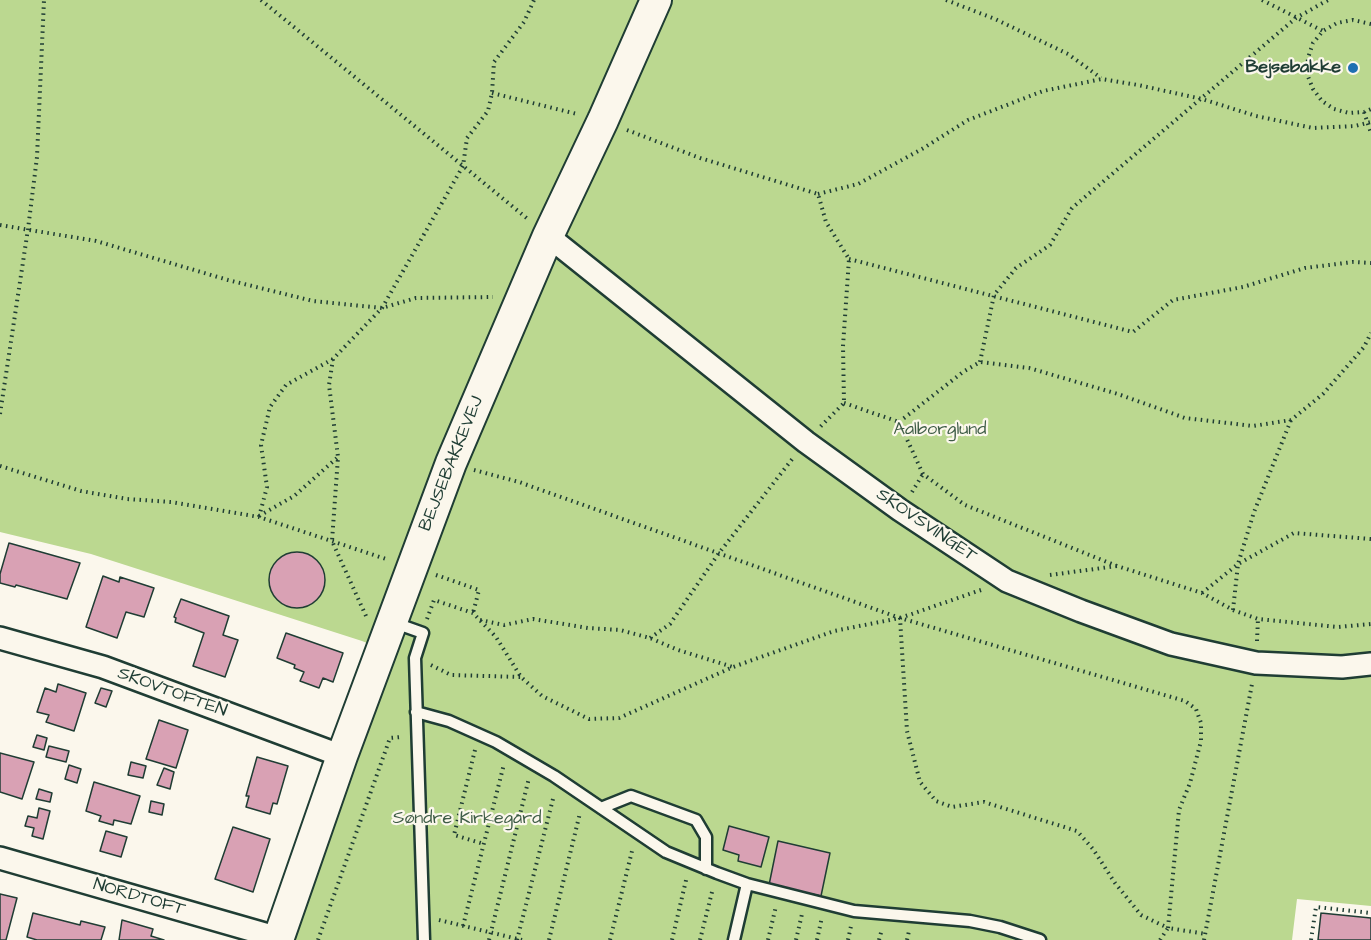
<!DOCTYPE html>
<html>
<head>
<meta charset="utf-8">
<style>
	body { margin:0 }
	canvas { display:block; background:#fbf7ec }
</style>
</head>
<body>
<canvas width="1371" height="940"></canvas>
<script>
const ctx = document.querySelector('canvas').getContext('2d');
ctx.lineJoin = 'round';
function paint(path, color) { ctx.fillStyle = color; ctx.fill(path, 'evenodd'); }
const toPath = rows => new Path2D(rows.map(r => 'M' + r).join(''));
function trace(path, color, width, dash) { ctx.strokeStyle = color; ctx.lineWidth = width; ctx.lineCap = dash ? 'butt' : 'round'; ctx.setLineDash(dash || []); ctx.stroke(path); }
function label(font, color, halo, rows, align = 'center') {
  ctx.font = font + ' "Architects Daughter",sans-serif'; ctx.lineWidth = 4.5; ctx.setLineDash([]); ctx.textBaseline = 'middle'; ctx.strokeStyle = halo; ctx.fillStyle = color; for (const [text, x, y, turn = 0] of rows) {
    ctx.save(); ctx.translate(x, y); ctx.rotate((+turn || 0) * Math.PI / 180); ctx.textAlign = isNaN(turn) ? turn : align; if (halo) ctx.strokeText(text, 0, 0); ctx.fillText(text, 0, 0); ctx.restore();
  }
}
const green = toPath([
	[0,0,1371,0,1371,906,1297,899,1292,940,294,940,394,654,362,641,91,554,0,532]
]);
const building = toPath([
	[9,543,80,563,67,599,16,585,15,587,0,583,0,574,9,543],
	'269 580a28 28 0 1 1 56 0a28 28 0 1 1-56 0Z',
	[103,576,119,582,120,577,154,588,144,617,126,612,117,638,86,627,103,576],
	[181,599,229,616,223,635,238,640,225,677,193,666,204,633,175,622,176,618,174,617,181,599],
	[286,633,343,653,333,682,323,678,319,688,300,681,304,672,294,668,295,665,277,658,286,633],
	[58,684,86,693,74,731,46,722,49,715,37,712,45,688,56,692,58,684],
	[101,688,112,691,106,707,95,703,101,688],
	[159,720,188,730,176,768,146,759,159,720],
	[37,735,47,738,44,750,33,747,37,735],
	[49,746,69,751,66,762,46,757,49,746],
	[0,753,34,762,22,799,0,792,0,753],
	[257,757,288,766,277,804,273,803,270,814,246,807,249,796,246,796,257,757],
	[131,762,146,766,143,778,128,775,131,762],
	[69,765,81,769,77,783,65,779,69,765],
	[164,768,174,772,170,789,157,785,164,768],
	[94,782,140,796,131,824,114,820,113,825,99,821,101,816,86,811,94,782],
	[39,789,52,793,50,802,36,799,39,789],
	[151,801,164,804,162,815,149,812,151,801],
	[39,808,50,811,43,839,32,836,34,828,25,826,28,816,37,818,39,808],
	[729,826,769,837,761,867,738,861,739,855,723,850,729,826],
	[233,827,270,839,253,892,215,879,233,827],
	[106,831,127,837,121,857,100,851,106,831],
	[778,841,830,853,821,896,769,885,778,841],
	[0,894,17,898,6,940,0,940,0,894],
	[33,913,80,925,81,921,105,927,101,940,37,940,27,937,33,913],
	[1321,913,1371,918,1371,940,1318,940,1321,913],
	[122,920,153,929,151,936,164,940,119,940,122,920]
]);
const path = toPath([
	[261,0,529,220],
	[946,0,995,19,1068,54,1101,78],
	[1262,0,1323,31],
	[1371,24,1353,20,1337,23,1323,31,1313,43,1308,58,1307,74,1313,89,1322,101,1334,109,1349,113,1364,112,1371,109],
	[492,93,577,114],
	[1364,112,1371,133],
	[627,130,700,158,818,194,826,222,849,259,843,346,844,403,819,428],
	[818,194,858,184,922,149,968,120,1043,91,1102,79,1138,85,1202,99,1256,116,1313,128,1355,126,1371,122],
	[0,225,96,241,228,280,313,301,382,308,416,298,493,297],
	[849,259,1133,332,1173,300,1243,287,1305,268,1353,262,1371,263],
	[980,362,994,295,1016,268,1050,245,1072,208,1296,18,1328,0],
	[844,403,899,422,923,474,965,505,1117,566,1202,593,1233,610,1258,619,1338,627,1371,624],
	[0,414,28,229,37,157,44,0],
	[899,422,963,372,980,362,1029,368,1118,394,1185,418,1253,426,1291,420,1323,394,1364,347,1371,333],
	[0,466,81,491,127,499,171,502,259,517,389,560],
	[474,470,519,482,900,618,1185,701,1196,709,1201,723,1201,741,1190,783,1179,810,1168,928,1141,915,1115,883,1093,849,1077,831,984,802,952,807,936,801,920,782,907,731,900,618],
	[912,492,923,474],
	[259,516,294,496,337,458],
	[259,517,267,487,261,445,270,407,286,385,333,359],
	[436,575,479,590,473,613],
	[1050,575,1117,566],
	[1202,593,1238,564,1294,533,1371,539],
	[1233,610,1238,564,1254,512,1291,420],
	[366,616,332,541,338,457,329,385,333,359,382,308,463,166,467,138,488,111,492,93,494,62,524,22,534,0],
	[427,619,434,600,473,613,496,637,521,677,542,696,589,719,619,718,733,667,834,631,900,618,981,590],
	[480,620,504,625,533,619,588,628,620,630,650,638,678,650,733,667],
	[650,638,670,624,719,553,793,458],
	[1257,641,1258,619],
	[431,665,451,675,521,677],
	[475,750,454,835,484,844],
	[439,920,522,940],
	[463,926,504,764],
	[318,940,390,738,401,737],
	[489,940,529,778],
	[517,940,554,795],
	[549,940,580,813],
	[610,940,633,847],
	[672,940,687,876],
	[700,940,713,888],
	[768,940,776,906],
	[796,940,802,914],
	[817,940,822,917],
	[848,940,851,926],
	[879,940,882,929],
	[907,940,909,931],
	[1160,940,1168,928,1206,934],
	[1204,940,1252,684],
	[1311,940,1316,907,1371,913]
]);
const lane = toPath([
	[395,623,423,633,415,658,424,940],
	[416,712,449,721,496,742,554,776,666,852,717,873,747,884,854,911,970,921,1000,927,1040,940],
	[601,808,631,796,696,820,706,837,706,869],
	[734,940,747,884]
]);
const street = toPath([
	[548,236,806,442,900,510,1007,581,1081,611,1171,644,1256,663,1342,667,1371,664],
	[0,638,103,667,342,756],
	[0,858,279,938]
]);
const secondary = toPath([
	[278,940,342,756,451,463,548,236,603,120,656,0]
]);
const markers = [
	[1353,68,6,"#1f6fb2"]
];
const poiNames = [
	["Bejsebakke",1341,68]
];
const parkNames = [
	["Aalborglund",940,430],
	["Søndre Kirkegård",467,819]
];
const streetNames = [
	["BEJSEBAKKEVEJ",452,464,-68],
	["SKOVSVINGET",926,526,34],
	["SKOVTOFTEN",172,693,20],
	["NORDTOFT",139,898,16]
];
paint(green, '#bbd890');
paint(building, '#d9a1b4');
trace(building, '#1f3d34', 1.5);
trace(lane, '#1f3d34', 15);
trace(street, '#1f3d34', 26);
trace(secondary, '#1f3d34', 34);
trace(path, '#1f3d34', 4, [1.5, 4.5]);
trace(lane, '#fbf7ec', 10);
trace(street, '#fbf7ec', 21);
trace(secondary, '#fbf7ec', 30);
for (const [x, y, r, color] of markers) { const dot = new Path2D(); dot.arc(x, y, r, 0, 2 * Math.PI); ctx.fillStyle = color; ctx.fill(dot); trace(dot, '#fbf7ec', 2); }
label('bold 18px', '#1f3d34', '#fbf7ec', poiNames, 'right');
label('18px', '#3e5c46', '#fbf7ec', parkNames);
label('18px', '#1f3d34', '#fbf7ec', streetNames);
</script>
</body>
</html>
